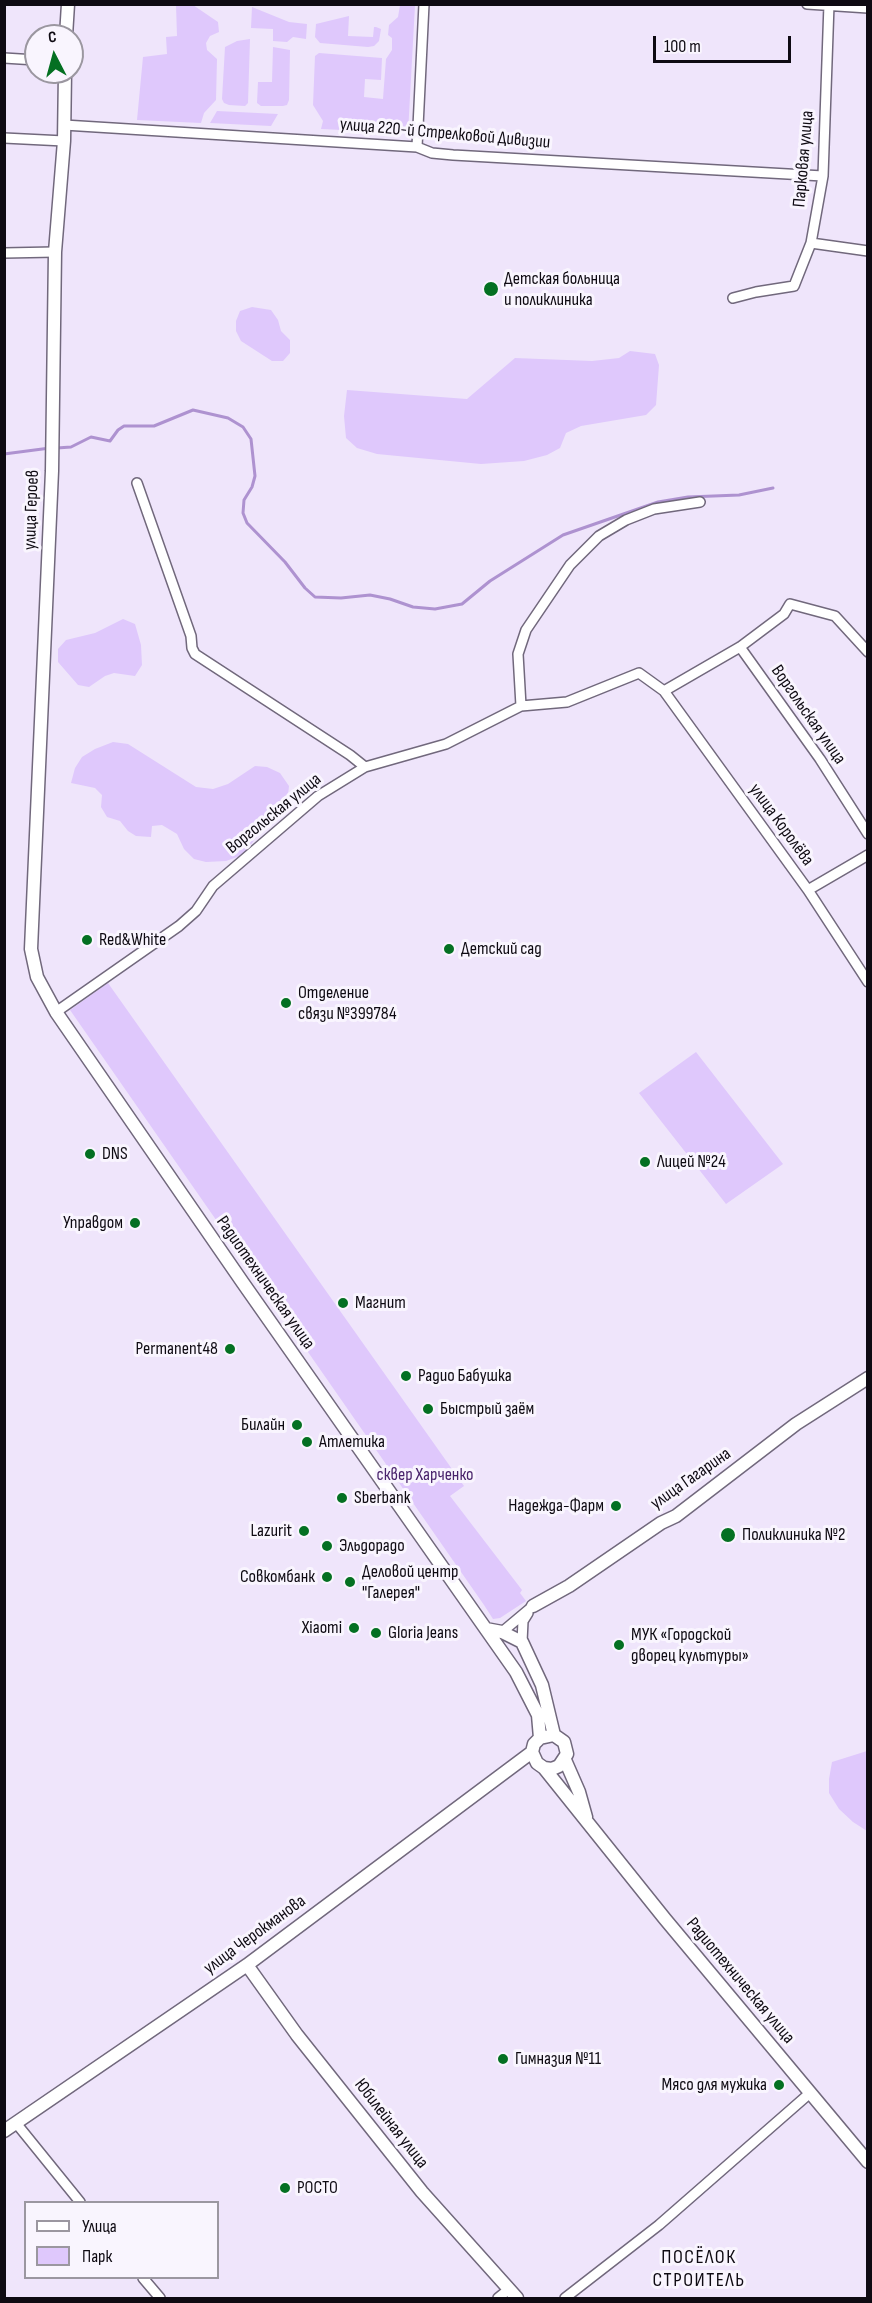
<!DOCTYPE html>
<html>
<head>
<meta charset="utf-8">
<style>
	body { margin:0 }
	#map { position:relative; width:872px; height:2303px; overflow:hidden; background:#efe5fb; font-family:"Sofia Sans Condensed",sans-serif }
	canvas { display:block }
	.frame { position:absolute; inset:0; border:6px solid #0e0a12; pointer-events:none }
	.legend { position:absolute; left:24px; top:2201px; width:195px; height:78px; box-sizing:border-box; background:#f9f5fe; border:2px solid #9b97a0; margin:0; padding:8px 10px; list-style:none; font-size:18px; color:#0e0a12 }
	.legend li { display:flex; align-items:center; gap:12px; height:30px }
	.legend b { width:30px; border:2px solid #9b97a0 }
	.north { position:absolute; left:24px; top:24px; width:60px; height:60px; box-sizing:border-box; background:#f9f5fe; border:2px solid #9b97a0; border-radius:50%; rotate:354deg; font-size:16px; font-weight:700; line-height:24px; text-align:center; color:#0e0a12 }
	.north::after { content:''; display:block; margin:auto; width:21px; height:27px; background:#047022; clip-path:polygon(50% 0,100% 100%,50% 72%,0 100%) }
	.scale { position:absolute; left:653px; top:36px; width:138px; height:27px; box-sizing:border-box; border:3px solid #0e0a12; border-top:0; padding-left:8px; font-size:18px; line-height:21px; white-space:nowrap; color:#0e0a12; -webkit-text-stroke:4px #f9f5fe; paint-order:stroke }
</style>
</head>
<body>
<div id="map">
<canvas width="872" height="2303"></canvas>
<div class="frame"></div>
<ul class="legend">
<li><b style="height:8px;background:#fff"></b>Улица</li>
<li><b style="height:16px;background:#dfc8fc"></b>Парк</li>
</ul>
<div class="north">С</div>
<div class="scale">100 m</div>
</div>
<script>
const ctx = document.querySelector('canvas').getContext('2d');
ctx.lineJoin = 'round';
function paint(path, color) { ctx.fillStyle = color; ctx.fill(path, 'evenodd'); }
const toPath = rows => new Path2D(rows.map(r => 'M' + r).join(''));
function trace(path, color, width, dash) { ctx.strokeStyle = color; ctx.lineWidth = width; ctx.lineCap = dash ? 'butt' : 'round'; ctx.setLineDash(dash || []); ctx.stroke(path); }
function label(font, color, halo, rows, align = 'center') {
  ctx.font = font + ' "Sofia Sans Condensed",sans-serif'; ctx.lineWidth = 6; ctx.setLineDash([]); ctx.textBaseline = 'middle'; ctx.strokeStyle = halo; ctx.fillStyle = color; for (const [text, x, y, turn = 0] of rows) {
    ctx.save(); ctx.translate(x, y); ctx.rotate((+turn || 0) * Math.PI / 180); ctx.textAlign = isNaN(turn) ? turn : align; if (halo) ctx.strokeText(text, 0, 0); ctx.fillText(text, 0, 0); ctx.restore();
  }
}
const green = toPath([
	[176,5,193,5,218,22,219,32,210,36,206,43,207,50,217,59,216,100,204,113,201,123,137,120,143,57,167,54,166,37,177,36],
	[400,5,415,5,408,133,321,129,323,121,313,105,315,56,319,53,382,58,381,80,365,79,364,97,383,99,386,59,392,50,392,38,388,35,389,25,398,17],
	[252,7,289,22,307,24,306,39,293,37,287,42,273,41,273,29,251,28],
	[349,16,348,36,373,37,374,27,376,27,381,29,379,41,374,46,368,47,320,43,315,37,316,24],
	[250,39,248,103,245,106,229,105,224,103,222,99,225,47,237,41],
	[273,47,290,50,289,100,287,105,283,106,261,106,257,103,258,82,272,82],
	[217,111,278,114,271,126,210,123],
	[252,307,271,310,278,320,281,331,290,340,290,353,283,361,272,361,241,341,236,331,236,321,240,311],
	[630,351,655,354,659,365,656,405,646,415,581,426,566,433,560,448,547,455,524,461,481,464,377,454,357,448,346,438,344,416,347,390,467,399,515,358,592,361,619,358],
	[123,619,135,624,141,645,142,665,135,676,114,673,105,676,89,687,78,685,58,662,58,649,66,640,95,633],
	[113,742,128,744,196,787,213,789,228,784,255,766,267,767,280,773,289,786,287,803,264,827,243,855,226,861,206,862,194,859,184,849,177,834,162,825,152,826,151,837,136,836,128,831,120,821,107,817,101,807,102,795,95,788,71,783,75,768,82,757,95,749],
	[108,983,464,1486,450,1496,522,1590,520,1593,526,1601,500,1618,493,1619,484,1605,70,1010],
	[696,1052,783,1164,726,1204,639,1093],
	[867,1751,867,1831,853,1822,839,1809,829,1793,829,1779,832,1762]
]);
const stream = toPath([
	[57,448,71,447,91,437,110,441,118,430,124,426,154,426,193,410,228,418,243,427,251,439,255,476,252,487,244,500,243,513,247,523,285,562,305,588,315,597,341,598,370,595,390,599,413,607,435,609,462,604,490,581,563,535,658,502,688,497,739,495,773,488],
	[4,454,50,448]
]);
const street = toPath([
	[807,4,868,8],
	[4,58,36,60],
	[64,125,417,147,432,153,453,155,823,176],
	[4,138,64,141],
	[417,147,424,4],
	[811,243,868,251],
	[4,253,55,252],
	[733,298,756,292,794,286,811,243,823,176,829,4],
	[137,483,191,636,192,648,195,654,350,755,365,767],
	[740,647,820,759,868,834],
	[664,691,740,647,784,614,790,604,835,616,868,652],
	[521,706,518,654,526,630,570,565,599,536,626,520,654,509,700,502],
	[808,890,868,855],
	[56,1012,179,926,196,911,213,886,318,796,365,767,446,744,521,706,567,702,639,673,664,691,808,890,868,982],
	[502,1632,533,1606],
	[522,1642,523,1621,528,1613],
	[16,2123,80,2202],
	[143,2278,160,2298],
	[498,2298,508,2290],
	[565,2298,659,2225,810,2093]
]);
const secondary = toPath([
	[66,36,68,4],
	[65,72,64,141,55,252,52,471,31,949,37,977,56,1012,243,1283,516,1672,538,1715,540,1738,534,1744,532,1752,537,1763,544,1768,552,1769,559,1766,567,1754,564,1742,554,1735,540,1738],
	[533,1606,569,1586,661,1523,676,1516,796,1424,868,1378],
	[486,1629,502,1632,522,1642,542,1685,554,1735],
	[565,1760,579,1792,586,1817],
	[544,1768,665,1919,868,2162],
	[247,1965,297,2035,422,2192,517,2298],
	[4,2131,247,1965,532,1752]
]);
const markers = [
	[491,289,8,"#047022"],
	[87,940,6,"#047022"],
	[449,949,6,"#047022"],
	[286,1003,6,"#047022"],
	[90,1154,6,"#047022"],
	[645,1162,6,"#047022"],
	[135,1223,6,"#047022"],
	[343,1303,6,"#047022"],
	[230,1349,6,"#047022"],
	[406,1376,6,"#047022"],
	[428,1409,6,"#047022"],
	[297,1425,6,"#047022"],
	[307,1442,6,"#047022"],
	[342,1498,6,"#047022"],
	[616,1506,6,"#047022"],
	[304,1531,6,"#047022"],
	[728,1535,8,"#047022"],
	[327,1546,6,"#047022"],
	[327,1577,6,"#047022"],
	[350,1582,6,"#047022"],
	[354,1628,6,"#047022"],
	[376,1633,6,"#047022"],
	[619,1645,6,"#047022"],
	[503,2059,6,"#047022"],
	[779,2085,6,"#047022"],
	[285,2188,6,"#047022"]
];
const streetNames = [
	["улица 220-й Стрелковой Дивизии",445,134,5],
	["Парковая улица",804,159,-85],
	["улица Героев",32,510,-88],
	["Воргольская улица",808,715,55],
	["Воргольская улица",274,814,-39],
	["улица Королёва",781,825,54],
	["Радиотехническая улица",265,1283,55],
	["улица Гагарина",691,1479,-35],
	["улица Черокманова",255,1935,-36],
	["Радиотехническая улица",740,1981,50],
	["Юбилейная улица",391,2124,52]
];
const poiNames = [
	["Детская больница",504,279],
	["и поликлиника",504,300],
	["Red&White",99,940],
	["Детский сад",461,949],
	["Отделение",298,993],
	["связи №399784",298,1014],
	["DNS",102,1154],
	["Лицей №24",657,1162],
	["Управдом",123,1223,"right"],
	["Магнит",355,1303],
	["Permanent48",218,1349,"right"],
	["Радио Бабушка",418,1376],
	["Быстрый заём",440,1409],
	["Билайн",285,1425,"right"],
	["Атлетика",319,1442],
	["Sberbank",354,1498],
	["Надежда-Фарм",604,1506,"right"],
	["Lazurit",292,1531,"right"],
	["Поликлиника №2",742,1535],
	["Эльдорадо",339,1546],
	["Деловой центр",362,1572],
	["\"Галерея\"",362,1593],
	["Совкомбанк",315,1577,"right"],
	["Xiaomi",342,1628,"right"],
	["Gloria Jeans",388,1633],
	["МУК «Городской",631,1635],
	["дворец культуры»",631,1656],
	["Гимназия №11",515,2059],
	["Мясо для мужика",767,2085,"right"],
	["РОСТО",297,2188]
];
const parkNames = [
	["сквер Харченко",425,1475]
];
const neighbourhoodNames = [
	["ПОСЁЛОК",699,2258],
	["СТРОИТЕЛЬ",699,2281]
];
paint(green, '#dfc8fc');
trace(stream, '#ae92d0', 3);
trace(street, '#71687c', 12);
trace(secondary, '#71687c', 15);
trace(street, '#fff', 9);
trace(secondary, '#fff', 12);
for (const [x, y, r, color] of markers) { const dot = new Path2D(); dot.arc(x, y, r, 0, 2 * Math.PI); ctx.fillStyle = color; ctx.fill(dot); trace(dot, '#f9f5fe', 2); }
label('18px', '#0e0a12', '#f9f5fe', streetNames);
label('18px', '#0e0a12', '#f9f5fe', poiNames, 'left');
label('18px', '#49236c', '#f9f5fe', parkNames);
ctx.letterSpacing = '1.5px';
label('20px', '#0e0a12', '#f9f5fe', neighbourhoodNames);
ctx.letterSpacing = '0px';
</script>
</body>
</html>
